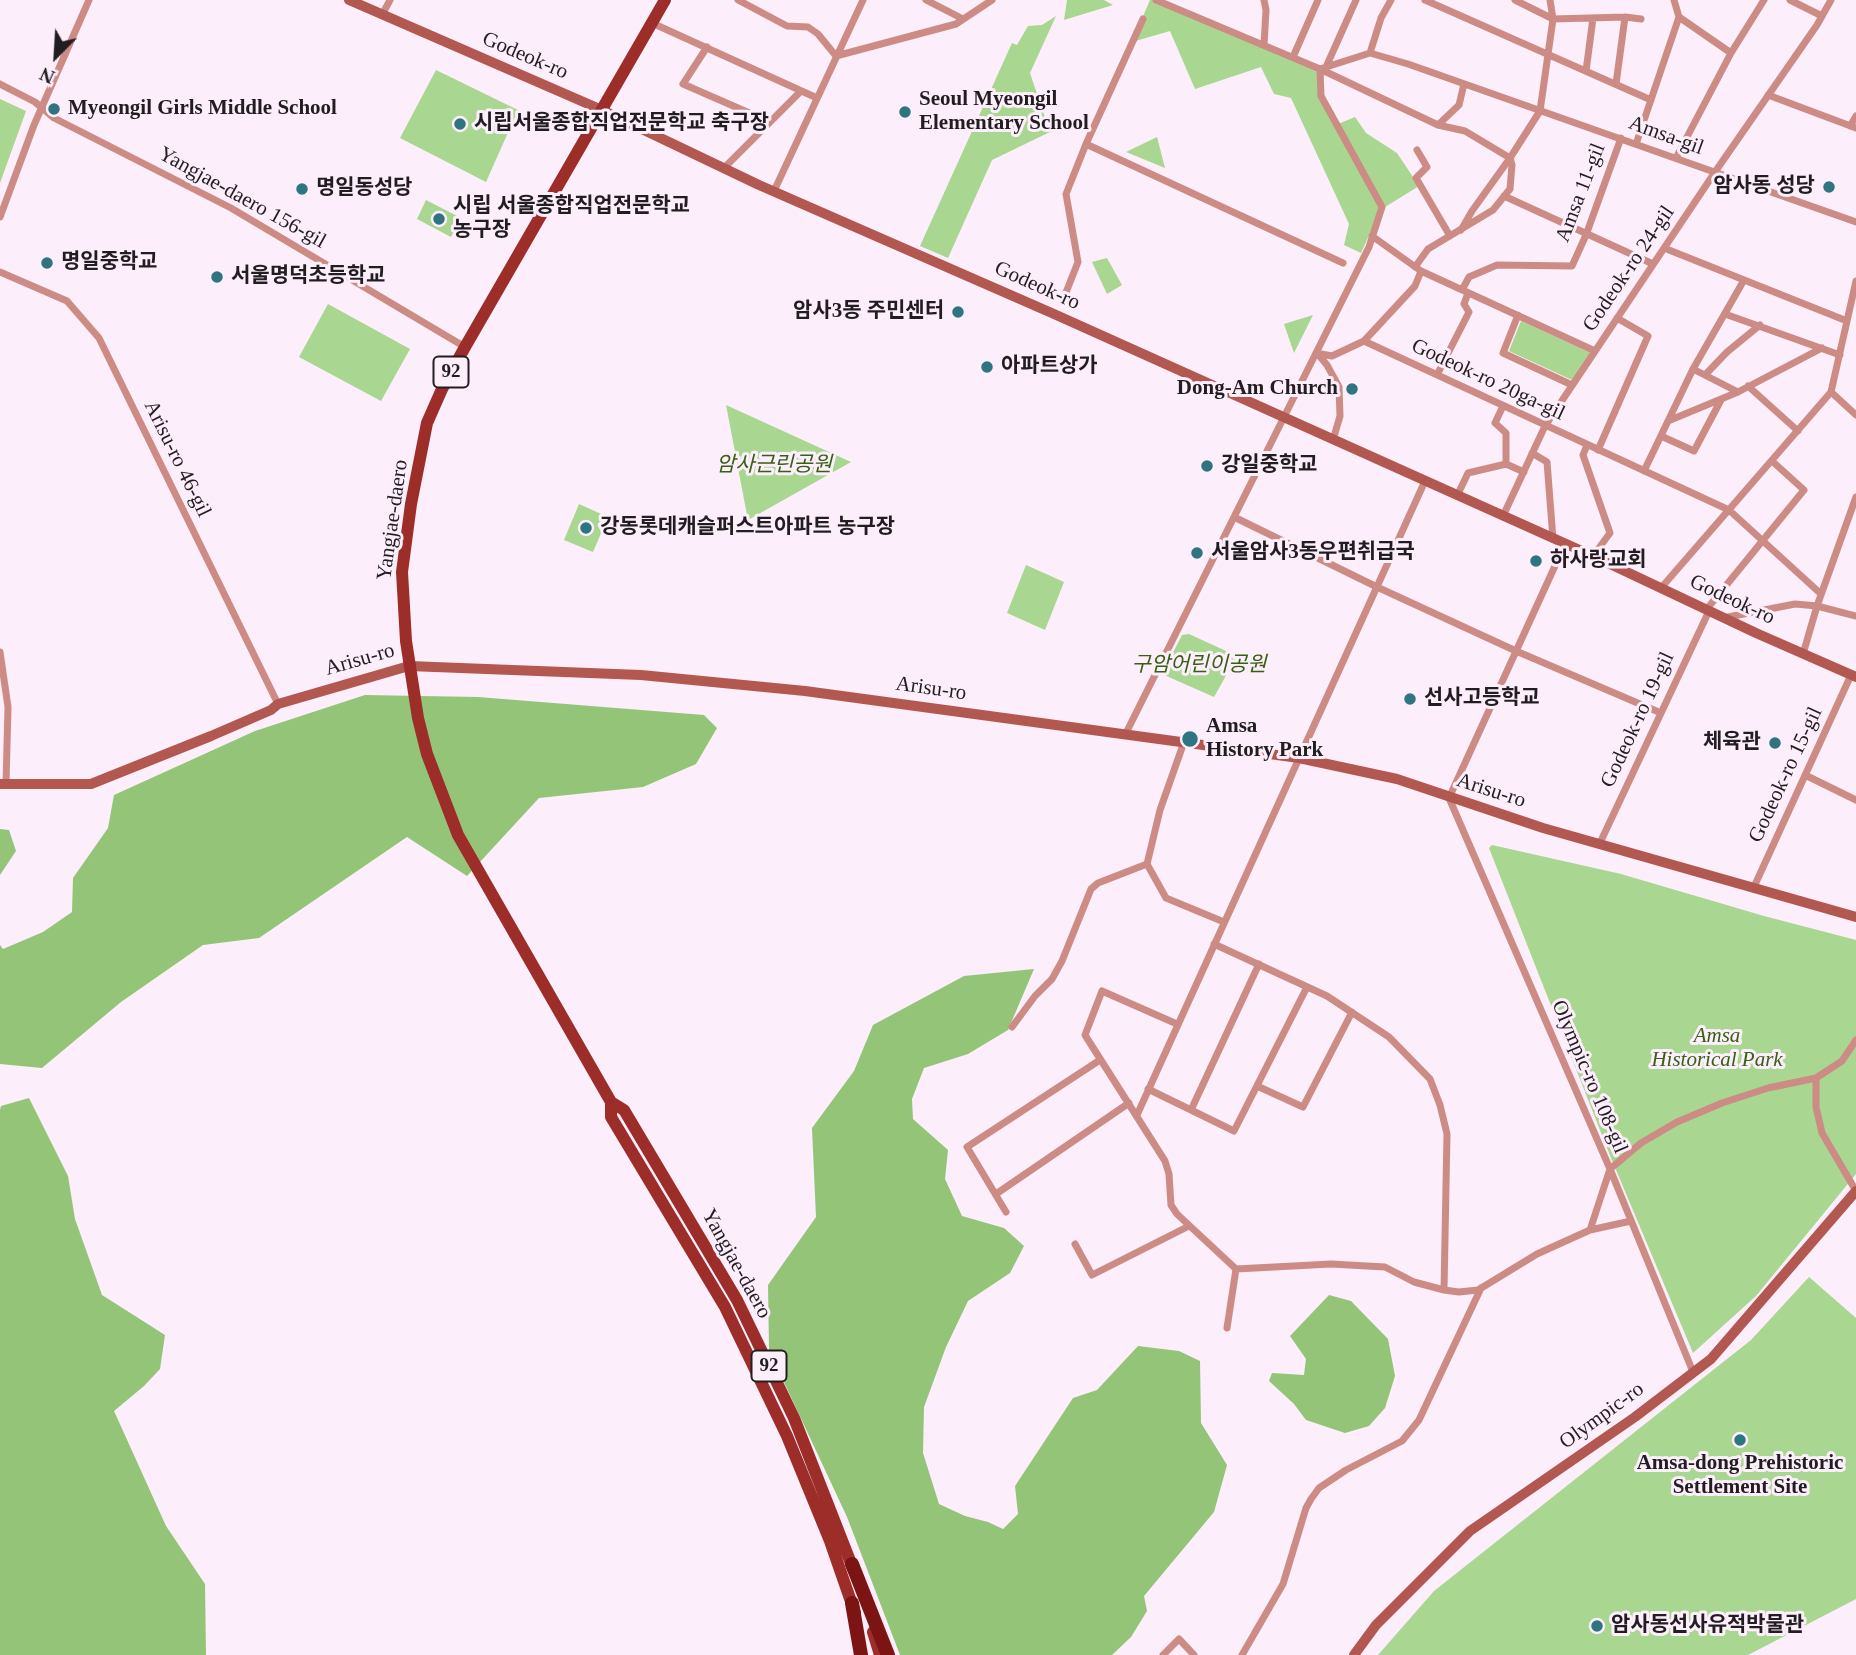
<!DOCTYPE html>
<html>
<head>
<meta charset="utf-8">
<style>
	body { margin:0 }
	#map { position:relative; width:1856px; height:1655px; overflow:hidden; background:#fceefa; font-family:"Times New Roman",serif }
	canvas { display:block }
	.north { position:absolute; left:21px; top:21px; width:70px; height:70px; -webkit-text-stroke:5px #fceefa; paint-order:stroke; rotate:204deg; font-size:19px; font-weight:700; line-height:28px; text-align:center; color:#211d21 }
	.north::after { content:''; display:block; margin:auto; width:24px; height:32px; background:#211d21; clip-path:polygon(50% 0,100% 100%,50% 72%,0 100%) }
</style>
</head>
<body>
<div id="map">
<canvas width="1856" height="1655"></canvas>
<div class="north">N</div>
</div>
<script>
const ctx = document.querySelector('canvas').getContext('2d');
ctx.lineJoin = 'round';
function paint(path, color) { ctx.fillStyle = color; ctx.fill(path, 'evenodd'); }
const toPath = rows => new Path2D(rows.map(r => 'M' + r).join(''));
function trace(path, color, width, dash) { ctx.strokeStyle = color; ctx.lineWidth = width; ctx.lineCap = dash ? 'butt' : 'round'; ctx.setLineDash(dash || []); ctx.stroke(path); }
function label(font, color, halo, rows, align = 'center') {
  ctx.font = font + ' "Times New Roman","Noto Sans KR",serif'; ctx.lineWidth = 6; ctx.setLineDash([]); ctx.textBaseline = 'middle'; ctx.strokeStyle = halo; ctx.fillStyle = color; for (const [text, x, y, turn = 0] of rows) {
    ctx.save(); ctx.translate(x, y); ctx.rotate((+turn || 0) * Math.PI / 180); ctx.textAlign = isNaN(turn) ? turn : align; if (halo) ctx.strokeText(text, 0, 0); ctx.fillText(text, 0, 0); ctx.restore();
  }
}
const green = toPath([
	[1067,0,1104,0,1113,5,1064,20],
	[1150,0,1156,0,1320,69,1321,96,1382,207,1361,253,1344,245,1349,224,1291,98,1274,94,1261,67,1195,89,1170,31,1132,42],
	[1056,16,1030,73,1050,132,992,160,948,258,920,246,1012,43,1017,45,1028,26,1042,25],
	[436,70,518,110,486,182,400,138],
	[0,99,26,111,0,183],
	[1355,117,1366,133,1397,153,1419,186,1385,207,1338,124],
	[1157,137,1165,168,1126,152],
	[426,200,461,218,451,237,417,219],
	[1107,258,1122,285,1107,294,1092,262],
	[328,304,410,349,381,401,299,357],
	[1313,315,1294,353,1284,324],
	[1521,321,1591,353,1572,380,1509,351],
	[726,405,851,462,748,520],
	[579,504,608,517,593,552,564,540],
	[1026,565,1064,582,1045,630,1007,613],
	[1189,634,1237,656,1214,697,1162,674,1182,635],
	[1492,845,1621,874,1764,916,1856,940,1856,1174,1756,1296,1693,1353,1611,1158,1489,848],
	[1809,1277,1856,1318,1856,1599,1748,1655,1378,1655,1434,1591,1751,1340]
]);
const forest = toPath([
	[365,695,478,697,704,715,717,728,696,764,643,787,539,798,467,876,407,837,259,938,203,945,121,1002,42,1068,0,1064,0,945,3,949,43,932,72,912,73,878,108,828,114,795,255,731],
	[0,829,9,830,16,851,0,875],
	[1034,969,1008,1030,968,1054,924,1068,912,1099,913,1119,948,1150,945,1179,962,1216,1004,1228,1024,1246,1010,1273,968,1301,946,1347,924,1407,923,1453,939,1504,965,1516,988,1522,1003,1529,1018,1514,1015,1486,1073,1398,1097,1390,1138,1346,1179,1351,1200,1361,1201,1423,1227,1465,1214,1512,1144,1596,1147,1611,1131,1637,1112,1655,900,1655,847,1517,769,1350,768,1285,816,1217,812,1128,854,1071,873,1025,964,976],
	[29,1098,68,1176,75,1219,102,1295,165,1335,160,1369,144,1386,114,1411,166,1526,205,1584,206,1655,0,1655,0,1110,1,1106],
	[1329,1295,1351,1301,1388,1339,1395,1376,1385,1408,1369,1426,1345,1433,1306,1420,1294,1404,1269,1381,1272,1373,1304,1375,1306,1359,1290,1336]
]);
const street = toPath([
	[738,0,787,26,808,27,818,34,836,56,956,24,992,0],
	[926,0,963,19],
	[1156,0,1320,69,1438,125,1465,131,1510,158,1512,165,1510,189,1493,210,1428,249,1415,267],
	[1264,0,1266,10,1264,45],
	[1425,0,1651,100],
	[1515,0,1553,19,1625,17,1641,19],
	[1790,0,1822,16],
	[382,15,390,0],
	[1679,17,1731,53],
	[652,23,817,98],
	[707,47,683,84,770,122],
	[1370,53,1381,18,1391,0],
	[1293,57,1318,0],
	[1326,67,1356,0],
	[1320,69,1370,53,1408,64,1856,222],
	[1586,71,1593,18],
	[0,84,35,102,54,118,231,208,465,347],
	[1616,84,1625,17],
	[1768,95,1856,128],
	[1438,125,1459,105,1464,84],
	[1850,126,1856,116],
	[1086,144,1143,19],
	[1636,144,1679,17,1674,0],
	[1417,150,1427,167,1416,178,1450,236],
	[1676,158,1731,53,1764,0],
	[724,168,801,91],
	[774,191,863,0],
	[1504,196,1653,264],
	[0,217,34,125,89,0],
	[1461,230,1472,211,1510,158,1540,111,1553,19,1550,0],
	[1372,236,1421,271,1595,351],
	[1664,248,1847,321],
	[0,272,67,301,99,338,278,704],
	[1462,290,1469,277,1497,265,1572,266,1586,235,1621,138],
	[1063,300,1078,262,1066,194,1086,144,1343,263],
	[1725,314,1840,355],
	[1518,315,1503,353,1572,385],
	[1364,341,1729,510,1821,594],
	[1316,353,1332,356,1364,341,1415,286,1421,271],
	[1317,353,1327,365,1339,387,1340,416,1333,440],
	[1693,369,1738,392],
	[1437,375,1469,312,1464,304,1468,293],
	[1705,375,1727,352,1760,325],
	[1748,386,1798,431],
	[1831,392,1856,415],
	[1503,406,1495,423,1506,433,1506,464],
	[1668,421,1738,392,1822,348],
	[1661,436,1694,451,1721,400],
	[1587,445,1583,455,1610,533,1593,556],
	[1598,450,1648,336,1617,318],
	[1532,453,1547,462,1553,539],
	[1644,471,1693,369,1744,280],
	[1457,496,1468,473,1506,464,1524,472],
	[1503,516,1545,426,1715,172,1817,25,1831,0],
	[1234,517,1377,587,1516,651,1661,713],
	[1565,544,1449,798,1610,1169,1693,1372],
	[1661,588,1831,392,1856,281],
	[1706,610,1804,490,1772,461],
	[1723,618,1795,604,1817,606,1856,616],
	[0,652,8,707,6,784],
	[1803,654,1817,606,1856,497],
	[1125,735,1369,247,1382,207,1321,96,1320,69],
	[1805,775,1856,800],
	[1599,845,1709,611],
	[1147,864,1166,898,1224,922],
	[1753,889,1851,675],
	[1214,944,1327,996,1389,1037,1430,1079,1440,1105,1447,1134,1444,1290],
	[1177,1024,1102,991,1085,1035,1165,1161,1169,1174,1171,1205,1177,1214,1236,1269,1227,1328],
	[1012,1027,1035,996,1052,979,1062,961,1091,889,1098,883,1147,864,1160,810,1184,742],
	[1816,1078,1816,1107,1822,1133,1856,1191],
	[1257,1086,1303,1107,1352,1012],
	[1148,1089,1234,1131,1307,987],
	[1191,1110,1259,964],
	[1137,1115,1425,481],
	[996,1194,1129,1103],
	[1006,1212,967,1147,1100,1060],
	[1590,1230,1631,1221],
	[1075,1244,1092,1275,1189,1226],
	[1236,1269,1331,1264,1385,1267,1414,1282,1444,1290,1459,1292,1478,1290,1537,1254,1590,1230,1610,1169,1641,1143,1677,1122,1722,1103,1768,1088,1816,1078,1842,1061,1856,1040],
	[1163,1655,1179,1639,1194,1655],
	[1242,1655,1283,1584,1306,1508,1311,1499,1319,1488,1346,1470,1402,1441,1419,1420,1481,1288]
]);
const secondary = toPath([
	[349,0,602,110,759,185,1054,314,1593,556,1756,633,1856,677],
	[0,784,91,784,211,736,271,710,278,704,409,666,641,675,805,691,1299,758,1397,779,1543,828,1856,917],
	[1354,1655,1376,1625,1470,1531,1635,1417,1711,1359,1856,1191]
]);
const primary = toPath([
	[665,0,465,347,442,389,427,423,411,504,402,572,406,641,418,718,427,754,458,835,611,1102,611,1117,725,1307,787,1436,830,1541,855,1613],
	[611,1102,624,1110,737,1300,794,1418,854,1571],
	[873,1632,880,1655]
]);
const highway = toPath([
	[852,1564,888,1655],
	[852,1603,861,1655]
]);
const markers = [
	[54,109,7,"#2e7481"],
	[905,112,7,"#2e7481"],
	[460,124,7,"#2e7481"],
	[1829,187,7,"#2e7481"],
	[302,189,7,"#2e7481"],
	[439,219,7,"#2e7481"],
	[47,263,7,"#2e7481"],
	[217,277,7,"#2e7481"],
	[958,312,7,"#2e7481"],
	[987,367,7,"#2e7481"],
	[1352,389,7,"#2e7481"],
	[1207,466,7,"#2e7481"],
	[586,528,7,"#2e7481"],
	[1197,553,7,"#2e7481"],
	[1536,561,7,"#2e7481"],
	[1410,699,7,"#2e7481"],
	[1190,739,9,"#2e7481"],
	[1775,743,7,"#2e7481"],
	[1740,1440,7,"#2e7481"],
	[1597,1626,7,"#2e7481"]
];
const shields = [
	[451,372,35],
	[769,1366,35]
];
const shieldNames = [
	["92",451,372],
	["92",769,1366]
];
const streetNames = [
	["Godeok-ro",525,56,23],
	["Amsa-gil",1666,136,20],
	["Amsa 11-gil",1581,193,-69],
	["Yangjae-daero 156-gil",242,198,29],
	["Godeok-ro 24-gil",1629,269,-56],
	["Godeok-ro",1037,286,24],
	["Godeok-ro 20ga-gil",1488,380,25],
	["Arisu-ro 46-gil",177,459,64],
	["Yangjae-daero",393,520,-82],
	["Godeok-ro",1732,600,25],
	["Arisu-ro",360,660,-16],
	["Arisu-ro",931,689,8],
	["Godeok-ro 19-gil",1638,720,-65],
	["Godeok-ro 15-gil",1786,775,-65],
	["Arisu-ro",1491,791,18],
	["Olympic-ro 108-gil",1589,1077,67],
	["Yangjae-daero",736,1264,61],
	["Olympic-ro",1602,1416,-36]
];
const poiNames = [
	["Seoul Myeongil",919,100],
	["Elementary School",919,124],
	["Myeongil Girls Middle School",68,109],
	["시립서울종합직업전문학교 축구장",474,124],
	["암사동 성당",1815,187,"right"],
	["명일동성당",316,189],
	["시립 서울종합직업전문학교",453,207],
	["농구장",453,231],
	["명일중학교",61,263],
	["서울명덕초등학교",231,277],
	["암사3동 주민센터",944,312,"right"],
	["아파트상가",1001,367],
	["Dong-Am Church",1338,389,"right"],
	["강일중학교",1221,466],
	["강동롯데캐슬퍼스트아파트 농구장",600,528],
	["서울암사3동우편취급국",1211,553],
	["하사랑교회",1550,561],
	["선사고등학교",1424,699],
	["Amsa",1206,727],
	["History Park",1206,751],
	["체육관",1761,743,"right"],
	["Amsa-dong Prehistoric",1740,1464,"center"],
	["Settlement Site",1740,1488,"center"],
	["암사동선사유적박물관",1611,1626]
];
const parkNames = [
	["암사근린공원",774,465],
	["구암어린이공원",1199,665],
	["Amsa",1717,1036],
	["Historical Park",1717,1060]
];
paint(green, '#a9d690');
paint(forest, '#94c478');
trace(street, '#cc8c85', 7);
trace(secondary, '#b25850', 10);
trace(primary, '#9d2d29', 12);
trace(highway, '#7d1414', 14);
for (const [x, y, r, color] of markers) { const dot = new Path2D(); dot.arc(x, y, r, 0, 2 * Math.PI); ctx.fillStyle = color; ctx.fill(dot); trace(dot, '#fceefa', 2.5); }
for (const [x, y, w] of shields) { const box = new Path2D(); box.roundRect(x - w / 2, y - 15.5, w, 31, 5); ctx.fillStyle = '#fceefa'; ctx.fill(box); trace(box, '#211d21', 2); }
label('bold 19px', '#211d21', null, shieldNames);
label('21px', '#211d21', '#fceefa', streetNames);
label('bold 21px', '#211d21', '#fceefa', poiNames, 'left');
label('italic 21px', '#366114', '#fceefa', parkNames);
</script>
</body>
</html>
